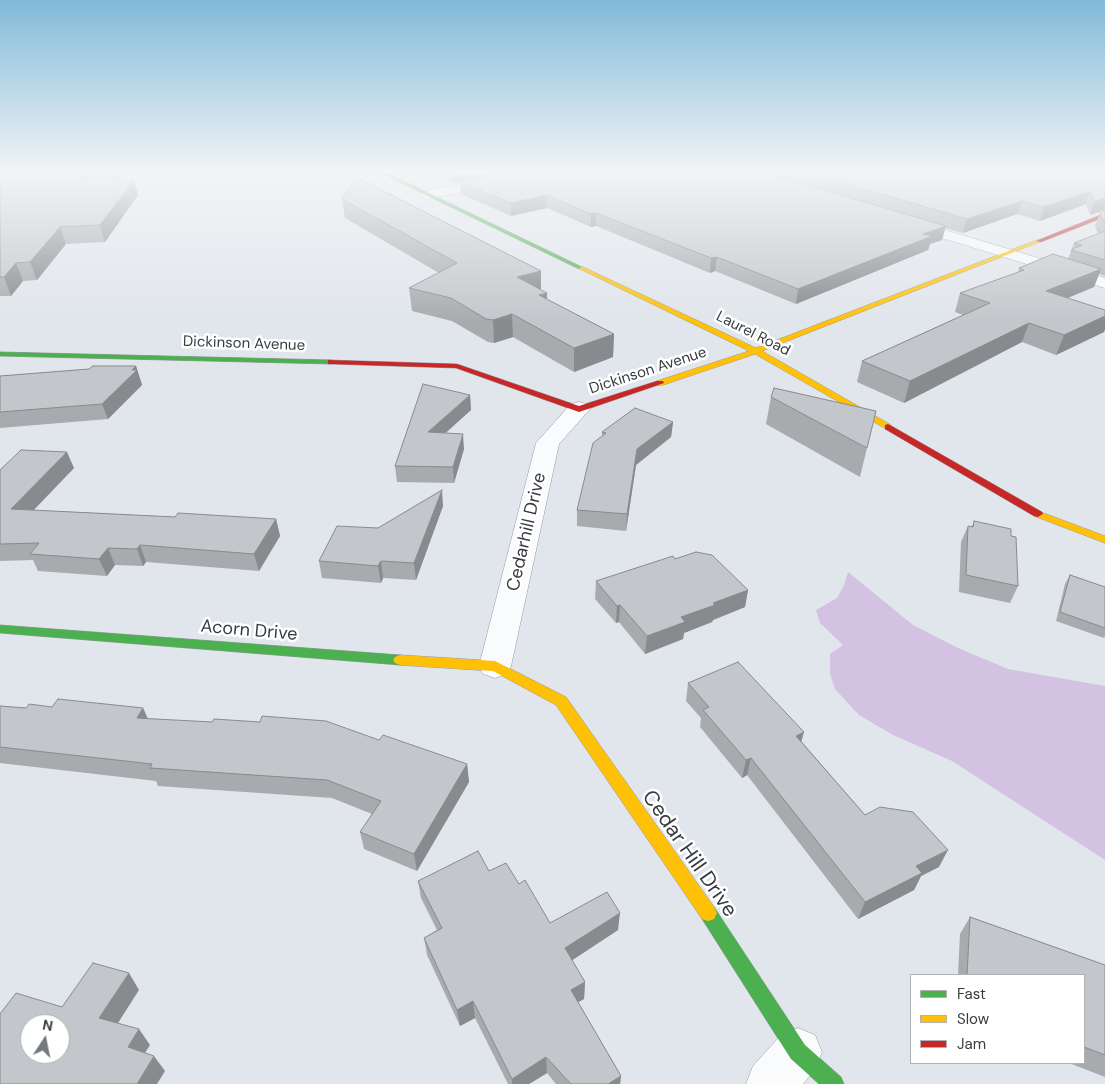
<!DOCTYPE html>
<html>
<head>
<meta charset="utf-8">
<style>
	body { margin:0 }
	#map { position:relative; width:1105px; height:1084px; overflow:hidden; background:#e1e6ec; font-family:"DM Sans",sans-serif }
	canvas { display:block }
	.legend { position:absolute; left:910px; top:974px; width:175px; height:90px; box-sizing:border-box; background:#fff; border:1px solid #afb1b3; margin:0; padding:6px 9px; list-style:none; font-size:15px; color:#383c41 }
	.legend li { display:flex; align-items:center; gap:10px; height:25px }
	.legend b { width:25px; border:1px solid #afb1b3 }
	.north { position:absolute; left:20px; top:1014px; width:50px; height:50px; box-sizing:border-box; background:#fff; border:1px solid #afb1b3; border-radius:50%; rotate:11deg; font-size:14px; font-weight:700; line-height:20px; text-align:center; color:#383c41 }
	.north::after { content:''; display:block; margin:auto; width:18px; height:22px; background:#73787d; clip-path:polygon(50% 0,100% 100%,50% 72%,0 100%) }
</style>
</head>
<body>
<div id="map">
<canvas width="1105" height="1084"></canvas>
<ul class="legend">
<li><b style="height:6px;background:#4caf50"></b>Fast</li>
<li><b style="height:6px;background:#ffc107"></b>Slow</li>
<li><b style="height:6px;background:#c62828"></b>Jam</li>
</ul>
<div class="north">N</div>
</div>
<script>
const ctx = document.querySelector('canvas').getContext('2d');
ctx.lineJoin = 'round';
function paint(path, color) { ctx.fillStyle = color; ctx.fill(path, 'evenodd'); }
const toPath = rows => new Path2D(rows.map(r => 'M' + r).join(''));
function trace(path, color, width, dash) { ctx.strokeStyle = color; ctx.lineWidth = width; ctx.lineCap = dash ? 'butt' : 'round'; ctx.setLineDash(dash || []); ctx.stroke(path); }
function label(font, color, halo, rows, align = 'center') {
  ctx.font = font + ' "DM Sans",sans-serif'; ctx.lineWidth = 5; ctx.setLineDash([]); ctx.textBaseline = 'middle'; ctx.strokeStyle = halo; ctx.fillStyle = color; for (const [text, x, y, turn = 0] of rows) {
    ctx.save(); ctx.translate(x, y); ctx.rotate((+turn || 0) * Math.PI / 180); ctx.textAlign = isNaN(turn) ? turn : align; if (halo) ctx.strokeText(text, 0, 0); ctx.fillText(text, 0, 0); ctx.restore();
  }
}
const forest = toPath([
	[848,572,913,625,958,648,1008,669,1105,686,1105,860,952,761,893,735,859,715,835,689,830,674,830,654,843,645,820,623,816,610,837,598,844,585]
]);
const street = toPath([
	[522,171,547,171,541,175,427,199,420,195,427,191,522,171],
	[908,219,1105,278,1105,288,903,226,901,223,908,219],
	[579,402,587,404,590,409,559,444,511,666,507,674,495,678,483,674,479,666,536,443,571,404,579,402],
	[798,1028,815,1035,822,1052,815,1069,803,1084,746,1084,753,1066,781,1035,798,1028]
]);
const fast = toPath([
	[376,171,383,171,584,268,579,269,376,171],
	[0,352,331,360,335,362,331,364,0,356,0,352],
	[0,625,400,655,405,657,407,660,405,663,400,665,0,633,0,625],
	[708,905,714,907,805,1045,841,1077,844,1084,819,1084,791,1059,702,919,699,913,702,907,708,905]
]);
const slow = toPath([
	[1037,240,1042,241,762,351,891,425,891,429,888,430,755,354,663,385,657,385,657,381,749,351,578,268,583,267,756,348,1037,240],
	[1038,511,1105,536,1105,543,1034,516,1033,514,1038,511],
	[400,655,495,661,566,697,714,907,717,913,714,919,708,921,702,919,556,705,493,671,400,665,395,663,393,660,395,657,400,655]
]);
const jam = toPath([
	[1105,213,1105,217,1041,242,1036,241,1105,213],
	[328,360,457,364,579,406,657,381,663,381,664,383,579,412,456,368,331,364,328,364,328,360],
	[888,424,1042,512,1043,514,1038,517,1034,516,885,429,885,425,888,424]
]);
const wall = toPath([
	[0,171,87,171,87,178,121,181,134,180,138,195,105,242,66,244,37,280,23,281,11,296,0,296],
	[430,171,1105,171,1105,210,1090,215,1086,204,1040,221,1017,214,963,233,945,228,942,240,930,244,928,250,796,304,715,271,710,273,596,226,591,227,547,208,511,216,461,194,460,182,455,183],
	[342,199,541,290,547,299,614,334,613,357,574,372,513,337,494,343,488,342,452,321,412,311,409,288,439,273,345,218],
	[1105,211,1105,276,1099,274,1094,287,1067,298,1104,332,1056,355,1022,342,904,403,857,382,862,361,963,315,955,312,960,293,1018,272,1019,268,1068,259,1074,243,1098,234,1095,226,1100,213],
	[136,366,142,385,108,419,0,428,0,376],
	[470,395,471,410,446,433,464,449,454,483,397,482,395,466],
	[771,397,867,448,860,477,766,424],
	[673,422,671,437,636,465,626,531,577,526,577,510,602,436,602,432],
	[74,468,34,510,175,517,276,519,280,536,259,571,146,562,143,566,115,565,107,576,38,571,33,560,0,561,0,470],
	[443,506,416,580,383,578,381,583,322,578,319,561,378,528],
	[974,521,1011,536,1018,586,1010,603,959,592,961,542,968,526,972,526],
	[675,559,748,590,745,607,713,620,712,622,684,633,683,639,645,654,619,622,616,623,595,599,596,581],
	[1070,575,1105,587,1105,636,1104,638,1056,621,1065,584],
	[688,683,802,742,865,815,939,867,921,876,914,890,858,919,747,775,742,778,700,727,701,718,686,701],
	[0,706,26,708,143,708,148,719,379,740,467,764,469,782,417,871,364,849,360,832,372,814,332,798,158,786,156,781,0,763],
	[489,871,519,884,550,923,618,930,572,960,585,982,584,999,578,1002,621,1076,620,1084,556,1084,547,1073,529,1084,508,1084,475,1018,460,1026,427,955,424,938,437,930,421,898,418,881],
	[970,917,1105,965,1105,1077,1069,1063,1084,1063,1084,975,958,975,960,934]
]);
const shadedWall = toPath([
	[82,171,87,171,87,193,82,178],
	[454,171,512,171,455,183],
	[119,176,124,191,115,181],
	[134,180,138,195,105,242,100,225],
	[1090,191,1086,204,1040,221,1044,207],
	[547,195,547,208,511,216,511,203],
	[1105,198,1105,210,1090,215,1095,202],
	[1022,201,1017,214,963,233,967,219],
	[596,213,596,226,591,227,591,214],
	[946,226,942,240,930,244,928,250,796,304,798,289,923,234],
	[60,227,66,244,37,280,30,262],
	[717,257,715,271,710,273,711,258],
	[16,263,23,281,11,296,4,277],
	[1101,269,1094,287,1039,310,1046,291],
	[541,271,541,292,517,277],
	[547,293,547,315,539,295],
	[512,314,513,337,494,343,493,320],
	[1105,316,1105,330,1104,332,1056,355,1064,335],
	[1029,323,1022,342,904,403,910,381],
	[614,334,613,357,574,372,574,348],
	[136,366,142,385,108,419,102,404],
	[470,395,471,410,429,447,428,432],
	[673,422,671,437,636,465,626,531,627,514,637,449],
	[463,434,464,449,454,483,453,467],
	[67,452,74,468,19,525,11,509],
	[442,490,443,506,416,580,414,563],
	[276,519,280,536,259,571,254,554],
	[140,545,146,562,143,566,137,549],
	[108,548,115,565,107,576,99,559],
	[381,561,383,578,381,583,378,566],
	[748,590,745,607,713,620,712,622,684,633,683,639,645,654,647,636,681,617,713,603],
	[620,605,619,622,616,623,617,606],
	[143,708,151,726,137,718],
	[804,732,799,750,796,736],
	[751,758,747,775,742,778,746,760],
	[467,764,469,782,417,871,414,854],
	[948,850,939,867,921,876,914,890,858,919,865,902,916,866],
	[620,913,618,930,565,965,565,948],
	[129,973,139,990,111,1034,99,1018],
	[585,982,584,999,571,1006,571,990],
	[473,1001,475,1018,460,1026,457,1010],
	[139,1029,150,1045,139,1062,128,1047],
	[154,1056,165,1071,157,1084,137,1084],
	[546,1057,547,1073,529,1084,512,1084,512,1079],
	[621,1076,620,1084,608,1084]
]);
const building = toPath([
	[0,171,82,171,82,178,119,176,115,181,134,180,100,225,60,227,30,262,16,263,4,277,0,277,0,171],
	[510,171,760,171,946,226,923,234,932,236,798,289,717,257,711,258,596,213,591,214,547,195,511,203,460,182,510,171],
	[802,171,1105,171,1105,198,1095,202,1090,191,1044,207,1022,201,967,219,802,171],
	[356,177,541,271,517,277,547,293,539,295,614,334,574,348,512,314,493,320,486,319,451,298,409,288,457,263,342,199,356,177],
	[1105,211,1105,224,1100,213,1105,211],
	[1105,231,1105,260,1071,250,1082,245,1074,243,1105,231],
	[1053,254,1101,269,1046,291,1105,310,1105,316,1064,335,1029,323,910,381,862,361,990,303,960,293,1024,270,1019,268,1053,254],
	[93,366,136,366,132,370,137,370,102,404,0,412,0,376,89,369,93,366],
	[423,384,470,395,428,432,463,434,453,467,395,466,423,384],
	[774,388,876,411,867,448,771,397,774,388],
	[635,408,673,422,637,449,627,514,577,510,593,443,606,433,602,432,635,408],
	[21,450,67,452,11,509,175,517,178,513,276,519,254,554,140,545,137,549,108,548,99,559,30,554,39,543,0,544,0,470,21,450],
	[442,490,414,563,381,561,378,566,319,561,337,526,378,528,442,490],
	[974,521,1011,529,1011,536,1016,537,1018,586,966,575,968,526,973,527,974,521],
	[696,552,712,555,748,590,713,603,715,605,681,617,685,622,647,636,620,605,617,606,596,581,673,556,675,559,696,552],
	[1070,575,1105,587,1105,628,1060,612,1070,575],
	[738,662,804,732,796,736,865,815,880,807,913,812,948,850,916,866,922,873,865,902,751,758,746,760,703,710,709,707,688,683,738,662],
	[58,699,143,708,137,718,212,722,214,719,260,722,262,716,326,721,379,740,383,735,467,764,414,854,360,832,381,801,327,780,150,768,152,764,0,747,0,706,26,708,29,704,52,707,58,699],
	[478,851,489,871,506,863,519,884,525,880,550,923,607,892,620,913,565,948,585,982,571,990,621,1076,608,1084,571,1084,546,1057,512,1079,473,1001,457,1010,424,938,442,928,418,881,478,851],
	[970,917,1105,965,1105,1055,1084,1047,1084,975,967,975,970,917],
	[93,963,129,973,99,1018,139,1029,128,1047,154,1056,137,1084,0,1084,0,1014,16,993,62,1007,93,963],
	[30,1024,60,1024,60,1054,30,1054,30,1024]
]);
const farStreetnames = [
	["Laurel Road",753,334,27],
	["Dickinson Avenue",244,344,2],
	["Dickinson Avenue",648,371,-18]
];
const streetNames = [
	["Cedarhill Drive",527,532,-77],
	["Acorn Drive",249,631,5]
];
const nearStreetnames = [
	["Cedar Hill Drive",689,854,55]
];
paint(forest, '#d4c2e2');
trace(street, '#979ba0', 1);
trace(fast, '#979ba0', 1);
trace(slow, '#979ba0', 1);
trace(jam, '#979ba0', 1);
paint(street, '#fafbfc');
paint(fast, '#4caf50');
paint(slow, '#ffc107');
paint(jam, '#c62828');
paint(wall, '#a8aaae');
paint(shadedWall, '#888b8d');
paint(building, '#c3c6ca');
trace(building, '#888b8d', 1);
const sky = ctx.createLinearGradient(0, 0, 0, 323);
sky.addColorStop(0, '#81bad8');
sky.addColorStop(0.53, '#f2f4f6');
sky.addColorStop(1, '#f2f4f600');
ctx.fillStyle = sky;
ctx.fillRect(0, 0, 1105, 323);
label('15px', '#383c41', '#fff', farStreetnames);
label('18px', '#383c41', '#fff', streetNames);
label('21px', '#383c41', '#fff', nearStreetnames);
</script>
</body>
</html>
